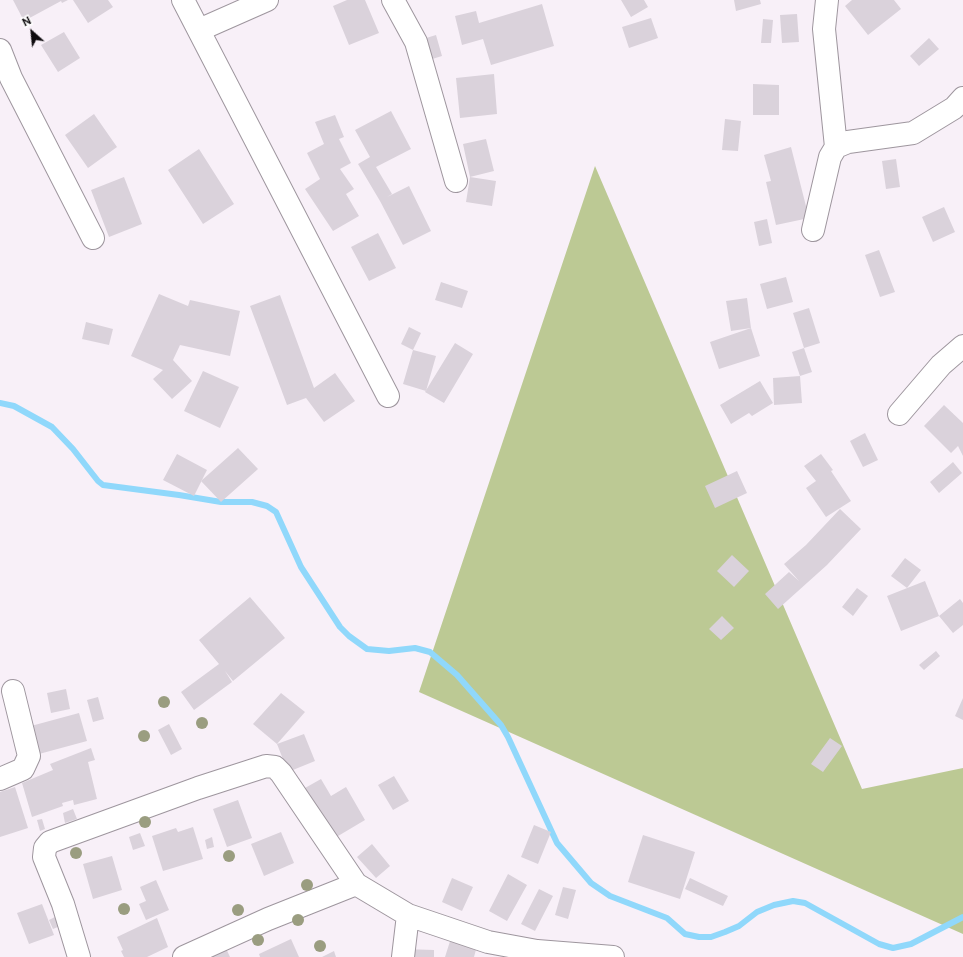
<!DOCTYPE html>
<html>
<head>
<meta charset="utf-8">
<style>
	body { margin:0 }
	#map { position:relative; width:963px; height:957px; overflow:hidden; background:#f8f0f8; font-family:"DM Sans",sans-serif }
	canvas { display:block }
	.north { position:absolute; left:12px; top:12px; width:40px; height:40px; -webkit-text-stroke:3px #fff; paint-order:stroke; rotate:333deg; font-size:11px; font-weight:700; line-height:16px; text-align:center; color:#0e0b0e }
	.north::after { content:''; display:block; margin:auto; width:14px; height:18px; background:#0e0b0e; clip-path:polygon(50% 0,100% 100%,50% 72%,0 100%) }
</style>
</head>
<body>
<div id="map">
<canvas width="963" height="957"></canvas>
<div class="north">N</div>
</div>
<script>
const ctx = document.querySelector('canvas').getContext('2d');
ctx.lineJoin = 'round';
function paint(path, color) { ctx.fillStyle = color; ctx.fill(path, 'evenodd'); }
const toPath = rows => new Path2D(rows.map(r => 'M' + r).join(''));
function trace(path, color, width, dash) { ctx.strokeStyle = color; ctx.lineWidth = width; ctx.lineCap = dash ? 'butt' : 'round'; ctx.setLineDash(dash || []); ctx.stroke(path); }
const green = toPath([
	[595,166,862,789,963,768,963,934,419,692]
]);
const stream = toPath([
	[0,403,14,406,52,427,73,449,98,481,103,485,179,495,221,502,252,502,267,506,276,512,301,567,340,627,349,636,367,649,389,651,415,648,430,652,457,675,501,725,508,737,557,843,591,883,610,896,667,918,685,934,699,937,711,937,725,932,739,926,757,912,774,905,793,901,805,903,879,944,893,948,911,944,963,917]
]);
const building = toPath([
	[13,0,68,0,62,3,61,1,24,21],
	[73,0,108,0,113,7,88,23],
	[347,0,365,0,379,33,349,45,333,6],
	[621,0,644,0,648,7,631,17],
	[734,0,760,0,761,4,736,11],
	[852,0,894,0,901,9,868,35,845,6],
	[542,4,554,46,491,65,483,39,462,45,455,16,476,11,479,23],
	[797,14,799,42,782,43,780,15],
	[651,18,658,38,629,48,622,27],
	[763,19,773,20,771,43,761,43],
	[64,32,80,58,58,72,41,45],
	[436,35,442,56,429,60,423,39],
	[929,38,939,49,919,66,910,56],
	[494,74,497,114,460,118,456,78],
	[753,84,779,85,779,115,753,115],
	[391,111,411,149,376,167,392,194,387,197,409,186,431,231,403,245,380,201,358,164,370,157,355,130],
	[94,114,117,147,88,168,65,135],
	[335,115,344,137,339,139,351,163,340,169,354,189,346,194,359,216,333,231,305,189,320,179,307,153,324,144,315,122],
	[725,119,741,121,738,151,722,150],
	[486,139,494,171,470,177,463,144],
	[791,147,809,218,776,225,766,182,771,181,764,155],
	[199,149,234,204,203,224,168,170],
	[896,159,900,187,886,189,882,161],
	[124,177,142,224,109,237,91,190],
	[470,177,496,181,492,206,466,202],
	[944,207,955,232,933,242,922,217],
	[767,219,772,243,759,246,754,222],
	[378,233,396,268,369,281,351,247],
	[879,250,895,292,880,297,865,255],
	[786,277,793,302,767,309,760,284],
	[441,282,468,291,462,308,435,300],
	[159,294,188,306,190,300,240,311,230,356,180,345,173,360,192,381,172,399,153,379,163,370,131,356],
	[280,295,314,388,335,373,355,401,324,422,306,398,287,405,250,306],
	[747,298,751,328,731,331,726,301],
	[809,308,820,343,804,348,793,313],
	[86,322,113,329,109,345,82,339],
	[409,327,421,333,413,350,401,344],
	[751,328,760,356,719,369,710,342],
	[455,343,473,354,444,403,425,392],
	[804,348,812,372,800,376,792,352],
	[413,350,436,356,426,391,403,384],
	[203,371,239,387,220,428,184,411],
	[800,376,802,403,774,405,773,378],
	[760,381,773,403,752,416,749,413,731,424,720,405],
	[944,405,963,423,963,456,958,446,951,453,924,426],
	[865,433,878,460,863,467,850,441],
	[238,448,258,469,221,502,201,481],
	[177,454,207,470,194,496,163,480],
	[821,454,833,470,831,471,851,501,826,517,806,488,816,481,804,466],
	[953,462,962,473,939,493,930,482],
	[737,471,747,493,715,508,705,486],
	[840,509,861,529,827,565,778,609,765,594,789,572,799,581,784,564,806,545],
	[732,555,749,571,734,587,717,571],
	[905,558,921,570,907,588,891,576],
	[925,581,939,616,960,599,963,603,963,625,953,633,939,616,901,631,887,596],
	[857,588,868,596,853,616,842,607],
	[250,597,285,638,233,681,225,671,232,682,194,710,181,692,219,664,199,640],
	[722,616,734,628,721,640,709,629],
	[936,651,940,656,924,670,919,665],
	[66,689,70,709,51,713,47,693],
	[281,693,305,712,277,744,304,734,315,761,288,772,277,744,253,724],
	[98,697,104,719,93,722,87,700],
	[963,698,963,720,955,716],
	[79,713,87,741,39,754,31,726],
	[169,724,182,749,171,755,158,730],
	[830,738,842,746,823,772,811,764],
	[91,748,95,760,88,762,97,799,74,805,73,800,62,803,63,806,32,817,22,783,53,770,50,764],
	[394,776,409,801,393,810,378,785],
	[321,779,331,796,346,787,365,820,328,842,289,797],
	[15,787,28,828,0,837,0,792],
	[238,800,252,838,227,847,213,809],
	[73,809,77,819,65,823,63,813],
	[42,819,45,829,40,831,37,820],
	[534,825,551,832,538,864,521,857],
	[193,827,203,859,163,871,152,836,176,828,178,832],
	[281,832,294,863,264,876,251,844],
	[140,833,145,846,133,850,129,837],
	[643,835,695,852,680,899,628,882],
	[212,837,214,847,207,849,205,840],
	[372,844,390,866,376,878,357,857],
	[112,856,122,890,93,899,83,864],
	[508,874,527,885,507,921,489,911],
	[452,878,473,887,462,911,442,902],
	[690,878,728,896,723,906,685,889],
	[156,880,169,910,146,920,139,904,146,901,140,887],
	[563,887,576,890,568,919,555,915],
	[539,889,553,896,535,931,521,924],
	[42,904,54,935,29,944,17,913],
	[57,916,60,926,53,929,49,920],
	[157,918,168,947,147,957,124,957,121,951,123,950,117,937],
	[452,935,478,942,474,957,445,957],
	[291,939,299,957,260,957,259,954],
	[224,944,230,957,211,957,207,950],
	[404,949,434,950,434,957,404,957],
	[334,951,336,957,322,957]
]);
const street = toPath([
	[183,0,388,396],
	[393,0,416,42,456,181],
	[827,0,824,29,836,147],
	[199,30,267,0],
	[0,50,11,78,93,238],
	[813,230,830,157,836,147,848,142,913,133,954,108,963,98],
	[899,414,941,365,963,346],
	[0,779,23,769,29,756,13,691],
	[79,957,63,904,44,857,45,848,50,842,198,788,266,766,275,767,281,773,356,884,408,915,488,942,537,951,613,957],
	[184,957,268,919,356,884],
	[403,957,408,915]
]);
const trees = [
	[164,702],
	[202,723],
	[144,736],
	[145,822],
	[76,853],
	[229,856],
	[307,885],
	[124,909],
	[238,910],
	[298,920],
	[258,940],
	[320,946]
];
paint(green, '#bcc994');
trace(stream, '#90d8fb', 6);
paint(building, '#dad2db');
trace(street, '#9e969e', 24);
trace(street, '#fff', 22);
ctx.fillStyle = '#9a9d80';
for (const [x, y] of trees) { ctx.beginPath(); ctx.arc(x, y, 6, 0, 2 * Math.PI); ctx.fill(); }
</script>
</body>
</html>
